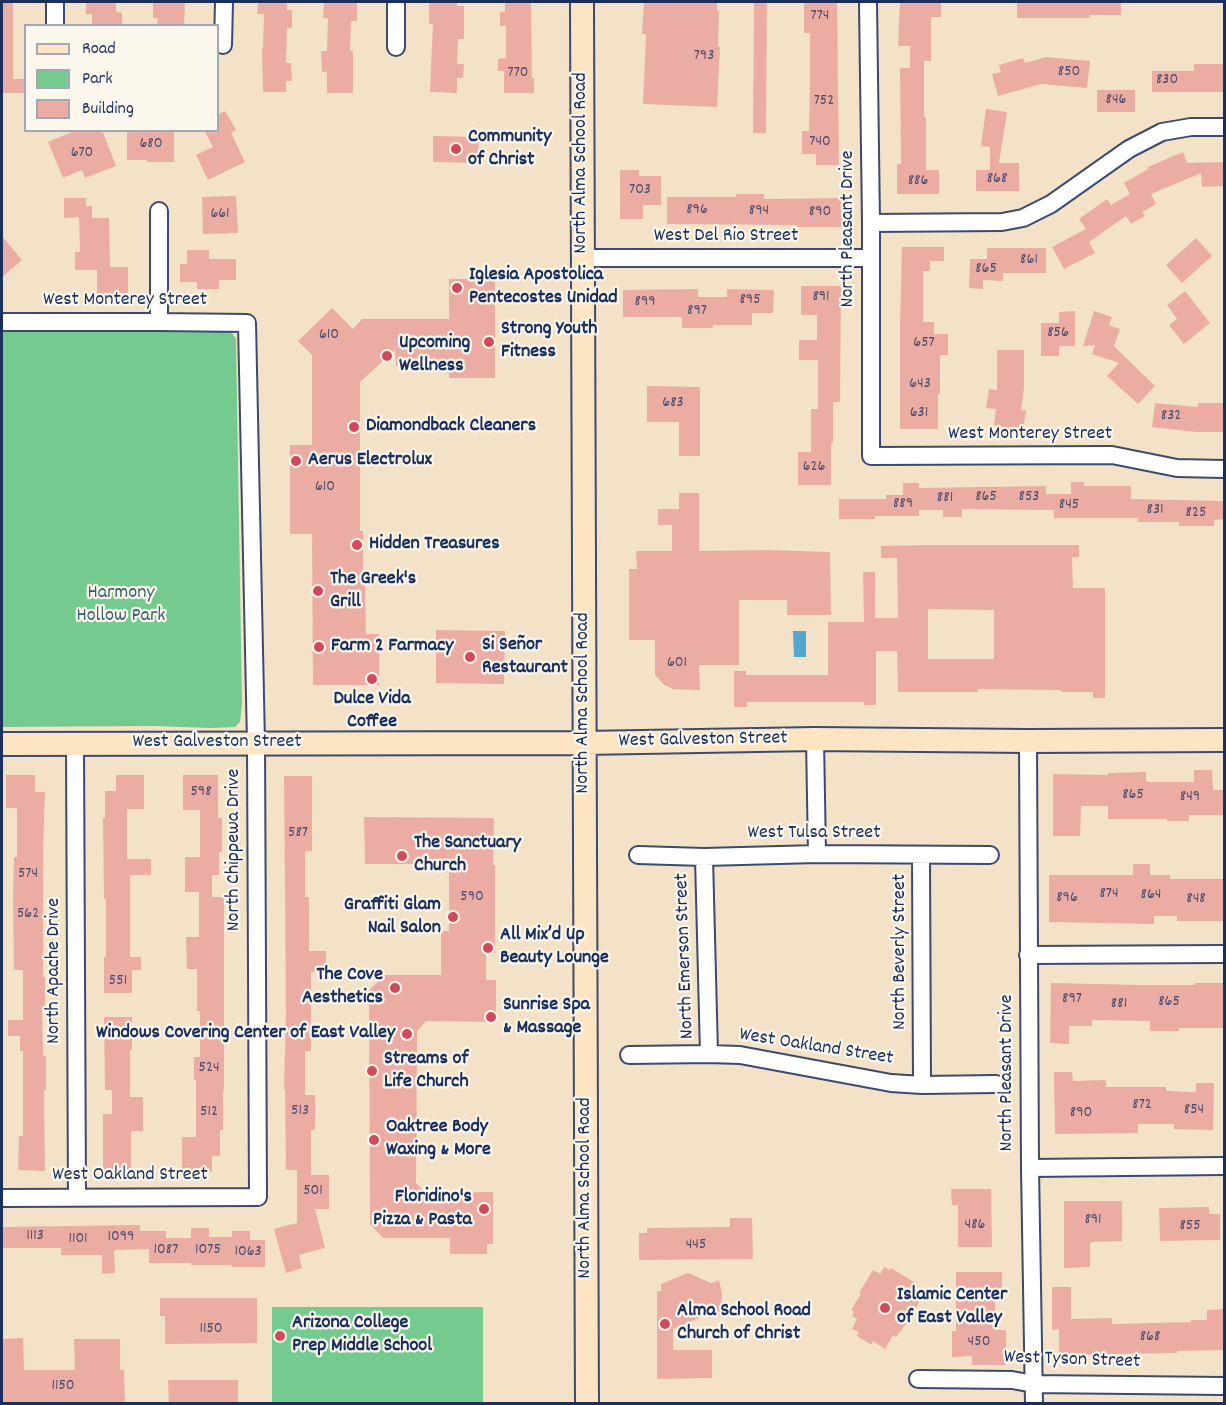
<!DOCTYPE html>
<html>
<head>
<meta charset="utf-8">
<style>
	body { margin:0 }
	#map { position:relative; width:1226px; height:1405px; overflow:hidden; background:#f3e2c7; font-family:Dekko,sans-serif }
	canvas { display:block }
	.frame { position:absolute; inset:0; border:3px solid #1b2f5e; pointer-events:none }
	.legend { position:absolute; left:24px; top:24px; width:195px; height:108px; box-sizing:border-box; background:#fbf7ec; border:2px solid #a1a7b3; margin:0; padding:8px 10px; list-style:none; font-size:18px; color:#1b2f5e }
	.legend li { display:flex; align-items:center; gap:12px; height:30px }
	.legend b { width:30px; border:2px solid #a1a7b3 }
</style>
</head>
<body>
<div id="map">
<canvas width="1226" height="1405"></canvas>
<div class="frame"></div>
<ul class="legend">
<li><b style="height:8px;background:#fde5c4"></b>Road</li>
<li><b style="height:16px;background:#75cb8f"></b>Park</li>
<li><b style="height:16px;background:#ebada3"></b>Building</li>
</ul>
</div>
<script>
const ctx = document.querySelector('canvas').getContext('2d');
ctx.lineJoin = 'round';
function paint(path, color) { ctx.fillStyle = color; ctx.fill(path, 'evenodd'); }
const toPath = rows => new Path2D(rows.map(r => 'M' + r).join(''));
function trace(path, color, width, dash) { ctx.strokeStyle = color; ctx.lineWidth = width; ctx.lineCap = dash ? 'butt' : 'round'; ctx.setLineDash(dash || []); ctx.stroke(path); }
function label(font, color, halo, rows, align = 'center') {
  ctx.font = font + ' Dekko,sans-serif'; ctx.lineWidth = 4.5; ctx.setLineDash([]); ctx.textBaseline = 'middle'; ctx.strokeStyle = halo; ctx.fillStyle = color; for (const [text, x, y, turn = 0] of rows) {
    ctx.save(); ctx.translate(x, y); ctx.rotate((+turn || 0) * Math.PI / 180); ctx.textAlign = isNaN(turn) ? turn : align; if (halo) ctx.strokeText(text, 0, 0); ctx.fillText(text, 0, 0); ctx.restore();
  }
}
const green = toPath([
	[215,329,225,330,232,333,236,339,242,705,240,722,235,727,211,728,153,726,2,727,2,330],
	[272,1307,483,1307,483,1403,272,1403]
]);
const water = toPath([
	[793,631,806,631,806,657,794,657]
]);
const building = toPath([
	[2,2,13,2,13,79,26,79,26,93,2,93],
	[86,2,116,2,116,12,122,13,122,26,92,26,92,14,86,14],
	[153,2,185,2,184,26,157,26,158,18,153,18],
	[258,2,287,2,287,10,292,10,292,28,287,28,286,63,291,63,292,81,286,81,286,92,263,92,262,49,263,49,264,14,257,14],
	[324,2,357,2,357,21,351,21,350,51,353,51,353,93,327,93,327,72,322,72,321,51,327,51,328,18,323,18],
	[429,2,457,2,457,6,464,6,464,39,458,39,457,64,464,64,463,78,457,78,457,93,430,92,433,24,429,24],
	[505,2,531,2,532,78,534,78,534,93,504,93,504,71,498,71,498,59,506,58,506,26,500,26,500,12,505,12],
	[644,2,717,2,717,10,719,11,718,47,720,47,717,107,643,104,646,34,642,34],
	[754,2,767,2,766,133,753,133],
	[804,2,837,2,839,165,816,165,816,154,802,154,802,131,809,131,810,85,810,33,804,33],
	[900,2,941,2,941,17,931,17,931,61,924,61,924,117,926,117,926,170,939,170,939,194,897,194,897,164,901,164,900,68,910,68,910,46,898,46],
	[1017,2,1121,2,1121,15,1090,15,1090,18,1017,18],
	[1046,57,1090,61,1087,88,1041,84,998,96,992,74,1001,72,999,65,1023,58,1025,63],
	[1194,64,1224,64,1224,92,1152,92,1152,71,1194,71],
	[1097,90,1135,90,1135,112,1097,112],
	[986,109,1007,112,999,163,1019,163,1019,191,976,191,976,170,990,170,990,147,981,146],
	[225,111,236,130,231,133,245,162,208,180,196,155,213,147,204,130,218,130,218,115],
	[77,130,102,130,116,166,85,178,82,170,63,178,48,142],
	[127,130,174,130,174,162,147,162,147,160,127,160],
	[433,136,479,137,478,163,433,162],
	[1183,152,1187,163,1224,162,1224,186,1202,187,1201,173,1151,194,1156,204,1142,212,1145,216,1131,224,1126,216,1089,242,1095,253,1064,269,1052,247,1086,229,1079,219,1107,199,1111,205,1130,194,1124,183,1148,169,1148,167],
	[620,170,639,170,639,176,661,176,661,205,643,205,643,219,620,219],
	[736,194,764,194,764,199,843,198,843,227,797,227,797,225,667,224,667,197,736,197],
	[236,196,238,233,203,234,202,197],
	[64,198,86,198,86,206,92,206,92,218,109,218,110,267,128,267,128,296,97,296,97,270,75,270,75,252,80,252,79,217,64,218],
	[2,236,22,260,2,277],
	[1196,238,1212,256,1182,283,1166,265],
	[902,247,944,247,944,261,930,261,930,271,923,271,923,322,934,322,934,334,948,334,948,355,940,355,940,394,938,394,938,429,900,429,900,322],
	[987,248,1046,248,1046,273,1003,273,1003,281,983,280,983,289,969,288,970,259,987,259],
	[187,250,209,250,209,259,236,259,236,280,219,280,219,289,197,289,197,282,180,282,180,264,187,264],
	[449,279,495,279,495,378,449,378,449,372,422,372,422,366,396,366,395,350,360,382,360,531,363,531,363,584,365,584,366,634,379,634,379,685,313,685,312,534,290,534,290,445,312,445,312,355,298,341,332,308,353,329,362,319,449,319],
	[801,286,841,286,840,402,833,402,833,443,831,443,831,485,798,485,798,452,811,452,811,409,818,409,818,360,799,360,799,340,817,340,817,315,801,315],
	[698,289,698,297,727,297,727,289,774,290,773,313,752,313,752,325,713,325,713,328,682,328,682,317,623,317,623,290],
	[1185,291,1210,323,1184,344,1169,325,1177,319,1167,305],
	[1075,311,1075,346,1059,346,1059,356,1041,356,1041,323,1059,323,1059,312],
	[1094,311,1112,317,1109,325,1120,329,1114,346,1155,386,1138,404,1107,376,1119,363,1092,354,1095,345,1083,346],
	[997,350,1024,350,1024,388,1021,410,1026,411,1023,430,994,426,996,409,986,408,989,389,997,390],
	[647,386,700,387,700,456,679,456,679,422,647,422],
	[1155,403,1198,407,1198,403,1224,403,1224,432,1196,432,1152,427],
	[1071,482,1084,482,1084,486,1131,486,1131,499,1224,501,1224,519,1214,520,1214,526,1179,526,1179,522,1138,522,1138,518,1054,518,1054,510,962,509,962,517,943,517,943,510,919,510,919,516,875,516,875,519,839,519,839,499,886,499,886,495,903,495,903,483,919,483,919,488,1046,486,1046,494,1071,494],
	[679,493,699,493,699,551,768,550,830,552,831,615,787,615,787,600,739,600,739,665,699,665,700,690,672,689,672,688,664,685,655,675,655,640,629,640,629,569,637,569,636,551,672,551,672,525,658,525,658,509,679,509],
	[928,545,1079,545,1079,557,1072,557,1073,588,1105,588,1105,698,1093,698,1093,692,1061,692,1061,690,978,689,978,692,898,692,897,651,876,651,876,705,864,705,864,702,747,702,747,707,734,707,734,671,746,671,746,675,828,675,828,622,864,622,863,572,875,572,875,618,898,618,897,558,881,558,881,546],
	[928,609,994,610,994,659,928,659],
	[436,630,505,631,504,684,436,683],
	[1194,770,1212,770,1213,790,1224,790,1224,815,1189,815,1189,821,1167,821,1167,819,1108,819,1108,806,1081,806,1080,836,1053,836,1053,774,1108,775,1108,773,1146,772,1146,782,1194,782],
	[6,775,35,775,35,792,45,792,43,851,43,977,45,977,45,1011,42,1011,43,1056,46,1056,46,1090,44,1090,45,1171,18,1170,19,1136,23,1136,23,1051,20,1051,20,1036,8,1036,8,1020,23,1020,23,970,14,970,13,898,14,857,17,857,17,808,6,808],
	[116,775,144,775,144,809,127,809,127,859,151,859,151,875,130,875,130,957,141,957,141,970,132,970,132,993,104,993,104,957,106,957,106,899,104,899,103,818,105,818,105,791,116,791],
	[183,775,218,775,218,818,222,818,222,852,219,852,219,875,212,875,212,897,224,897,224,1091,223,1091,223,1130,220,1130,220,1156,212,1156,212,1172,182,1172,182,1137,196,1137,196,1080,194,1080,194,1057,200,1057,200,1011,197,1011,197,969,187,969,186,937,199,937,199,892,185,892,185,857,200,857,200,810,183,810],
	[284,776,312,776,312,851,305,851,305,897,309,897,309,951,326,951,326,972,311,972,311,1051,305,1051,305,1095,315,1095,315,1130,311,1130,311,1175,329,1175,329,1209,315,1209,325,1248,299,1255,302,1268,286,1273,274,1229,297,1223,297,1170,286,1170,285,1090,284,1090,286,1011],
	[364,817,494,818,493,865,495,865,495,953,486,953,486,980,496,980,496,1022,426,1021,417,1031,416,1183,426,1193,493,1192,493,1244,487,1244,487,1254,450,1254,450,1238,383,1238,370,1224,369,990,385,975,441,975,441,931,449,931,449,864,365,864],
	[1133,864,1150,864,1150,875,1170,875,1170,879,1224,879,1224,921,1177,921,1177,916,1154,916,1154,924,1049,922,1049,875,1133,875],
	[1051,983,1140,985,1195,985,1195,983,1224,983,1224,1028,1179,1028,1179,1031,1150,1031,1150,1021,1092,1020,1092,1026,1069,1026,1069,1044,1050,1043],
	[104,1017,132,1017,132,1050,130,1050,130,1097,143,1097,143,1131,131,1131,131,1171,103,1171,103,1114,112,1114,112,1090,105,1090],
	[1054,1072,1072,1072,1073,1081,1106,1080,1106,1087,1166,1087,1166,1091,1196,1092,1196,1083,1214,1083,1213,1130,1174,1129,1174,1124,1138,1124,1138,1133,1055,1134],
	[951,1189,991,1189,992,1247,958,1247,958,1205,952,1205],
	[1064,1201,1122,1201,1122,1241,1090,1242,1090,1267,1064,1268],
	[1209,1207,1209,1214,1220,1214,1220,1240,1160,1241,1159,1208],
	[730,1218,752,1218,753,1259,639,1260,639,1233,647,1233,647,1228,730,1227],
	[140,1225,140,1231,166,1231,166,1238,191,1238,191,1228,209,1228,209,1237,232,1237,232,1231,250,1231,250,1240,265,1240,265,1267,232,1267,232,1265,191,1265,191,1263,149,1263,149,1249,114,1250,115,1273,102,1274,102,1255,61,1255,61,1248,2,1248,2,1227],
	[884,1267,890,1270,891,1268,914,1282,913,1284,918,1287,914,1295,921,1299,909,1320,896,1337,893,1335,885,1349,873,1341,872,1344,870,1344,858,1337,857,1335,859,1332,852,1329,857,1319,852,1316,854,1312,851,1310,861,1294,859,1293,873,1270,880,1274],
	[956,1272,1002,1272,1002,1300,995,1300,995,1330,1006,1330,1006,1365,972,1365,972,1356,952,1357,952,1331,956,1331],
	[688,1273,711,1283,719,1280,722,1294,720,1316,711,1313,673,1329,673,1350,712,1350,712,1378,657,1379,657,1291,661,1291,661,1284],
	[1052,1287,1071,1287,1071,1319,1112,1318,1112,1324,1191,1322,1191,1320,1207,1320,1207,1310,1224,1309,1224,1350,1177,1351,1177,1353,1059,1355,1059,1329,1052,1330],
	[160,1298,257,1298,257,1343,165,1344,165,1316,160,1316],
	[23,1338,24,1370,75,1370,74,1339,120,1339,120,1370,124,1370,125,1404,2,1404,2,1339],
	[168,1380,238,1380,238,1404,169,1404]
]);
const street = toPath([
	[55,2,55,26],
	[396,2,396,47],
	[868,2,871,223,871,456,1112,455,1177,468,1224,469],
	[223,45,224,2],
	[159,211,159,322],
	[871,223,1002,222,1023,218,1051,204,1129,149,1162,132,1191,127,1224,127],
	[582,258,871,258],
	[2,322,159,322,247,323,256,743,258,1197,2,1198],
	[815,739,817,854],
	[1028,741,1030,1168,1034,1404],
	[75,744,77,1197],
	[638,855,704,857,817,854,990,855],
	[921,855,922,1085],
	[704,857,709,1054],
	[1028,955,1224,954],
	[629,1055,709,1054,740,1055,891,1083,922,1085,996,1084],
	[1030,1168,1224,1166],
	[918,1379,1012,1380,1034,1384,1224,1386]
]);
const secondary = toPath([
	[582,2,587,1404],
	[2,744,584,743,815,739,1028,741,1224,740]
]);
const markers = [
	[456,149,6,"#d1495b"],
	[457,288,6,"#d1495b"],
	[489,342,6,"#d1495b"],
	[387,356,6,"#d1495b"],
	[354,427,6,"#d1495b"],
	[296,461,6,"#d1495b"],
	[357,545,6,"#d1495b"],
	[318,591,6,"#d1495b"],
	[319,647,6,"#d1495b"],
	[470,657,6,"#d1495b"],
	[372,679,6,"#d1495b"],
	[402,856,6,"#d1495b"],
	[453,917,6,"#d1495b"],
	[488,948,6,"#d1495b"],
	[395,988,6,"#d1495b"],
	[491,1017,6,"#d1495b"],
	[407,1034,6,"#d1495b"],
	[372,1071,6,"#d1495b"],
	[374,1140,6,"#d1495b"],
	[484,1209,6,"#d1495b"],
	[885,1308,6,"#d1495b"],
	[665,1324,6,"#d1495b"],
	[280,1336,6,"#d1495b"]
];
const numberNames = [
	["774",820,17],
	["793",704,57],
	["850",1069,73],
	["770",518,74],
	["830",1167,81],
	["846",1116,101],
	["752",824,102],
	["740",820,143],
	["680",151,145],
	["670",82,154],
	["868",997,180],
	["886",918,182],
	["703",640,191],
	["896",697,211],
	["894",759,212],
	["890",820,213],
	["661",220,215],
	["861",1029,261],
	["865",986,270],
	["891",821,298],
	["895",750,301],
	["899",645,303],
	["897",697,312],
	["856",1058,334],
	["610",329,336],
	["657",924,344],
	["643",920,385],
	["683",673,404],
	["631",919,414],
	["832",1171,417],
	["626",814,468],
	["610",325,488],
	["865",986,498],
	["853",1029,498],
	["881",945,499],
	["889",903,505],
	["845",1069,506],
	["831",1155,511],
	["825",1196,514],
	["601",677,664],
	["598",201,793],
	["865",1133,796],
	["849",1190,798],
	["587",298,834],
	["574",28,875],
	["874",1109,895],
	["864",1151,896],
	["590",472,898],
	["896",1067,899],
	["848",1196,900],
	["562",28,915],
	["551",118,982],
	["897",1072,1000],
	["865",1169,1003],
	["881",1119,1005],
	["524",209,1069],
	["872",1142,1106],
	["854",1194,1111],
	["513",300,1112],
	["512",209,1113],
	["890",1081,1114],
	["501",313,1192],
	["891",1093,1221],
	["486",975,1226],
	["855",1190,1227],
	["1113",35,1237],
	["1099",121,1238],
	["1101",78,1240],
	["445",696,1246],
	["1087",166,1251],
	["1075",208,1251],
	["1063",248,1253],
	["1150",211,1330],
	["868",1150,1338],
	["450",979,1343],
	["1150",63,1387]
];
const poiNames = [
	["Community",468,138],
	["of Christ",468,161],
	["Iglesia Apostolica",469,276],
	["Pentecostes Unidad",469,299],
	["Strong Youth",501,330],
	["Fitness",501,353],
	["Upcoming",399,344],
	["Wellness",399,367],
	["Diamondback Cleaners",366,427],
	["Aerus Electrolux",308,461],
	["Hidden Treasures",369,545],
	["The Greek's",330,580],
	["Grill",330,603],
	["Si Señor",482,646],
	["Restaurant",482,669],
	["Farm 2 Farmacy",331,647],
	["Dulce Vida",372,700,"center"],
	["Coffee",372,723,"center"],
	["The Sanctuary",414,844],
	["Church",414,867],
	["Graffiti Glam",441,906,"right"],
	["Nail Salon",441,929,"right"],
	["All Mix’d Up",500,936],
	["Beauty Lounge",500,959],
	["The Cove",383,976,"right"],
	["Aesthetics",383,999,"right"],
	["Sunrise Spa",503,1006],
	["& Massage",503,1029],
	["Windows Covering Center of East Valley",395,1034,"right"],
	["Streams of",384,1060],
	["Life Church",384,1083],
	["Oaktree Body",386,1128],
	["Waxing & More",386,1151],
	["Floridino's",472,1198,"right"],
	["Pizza & Pasta",472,1221,"right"],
	["Islamic Center",897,1296],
	["of East Valley",897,1319],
	["Alma School Road",677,1312],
	["Church of Christ",677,1335],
	["Arizona College",292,1324],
	["Prep Middle School",292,1347]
];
const streetNames = [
	["North Alma School Road",582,163,-90],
	["North Pleasant Drive",849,229,-90],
	["West Del Rio Street",726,237],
	["West Monterey Street",125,301],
	["West Monterey Street",1030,435],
	["North Alma School Road",584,703,-90],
	["West Galveston Street",703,741,-1],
	["West Galveston Street",217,743],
	["West Tulsa Street",814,834],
	["North Chippewa Drive",235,850,-90],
	["North Beverly Street",901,952,-90],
	["North Emerson Street",686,956,-92],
	["North Apache Drive",55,971,-90],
	["West Oakland Street",816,1048,9],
	["North Pleasant Drive",1008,1073,-90],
	["West Oakland Street",130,1176],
	["North Alma School Road",586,1188,-90],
	["West Tyson Street",1072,1361,2]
];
const parkNames = [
	["Harmony",121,594],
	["Hollow Park",121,617]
];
paint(green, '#75cb8f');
paint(water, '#54a8d0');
paint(building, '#ebada3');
trace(street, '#3b4a6e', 20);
trace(secondary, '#3b4a6e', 26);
trace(street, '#fff', 16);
trace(secondary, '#fde5c4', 22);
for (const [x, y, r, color] of markers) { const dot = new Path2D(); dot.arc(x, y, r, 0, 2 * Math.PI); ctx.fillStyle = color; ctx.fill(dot); trace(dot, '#fbf7ec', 2); }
label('16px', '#4f4e6f', null, numberNames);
label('bold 20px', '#1b2f5e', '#fbf7ec', poiNames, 'left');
label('20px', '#1b2f5e', '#fbf7ec', streetNames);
label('20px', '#365e6d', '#fbf7ec', parkNames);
</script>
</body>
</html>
